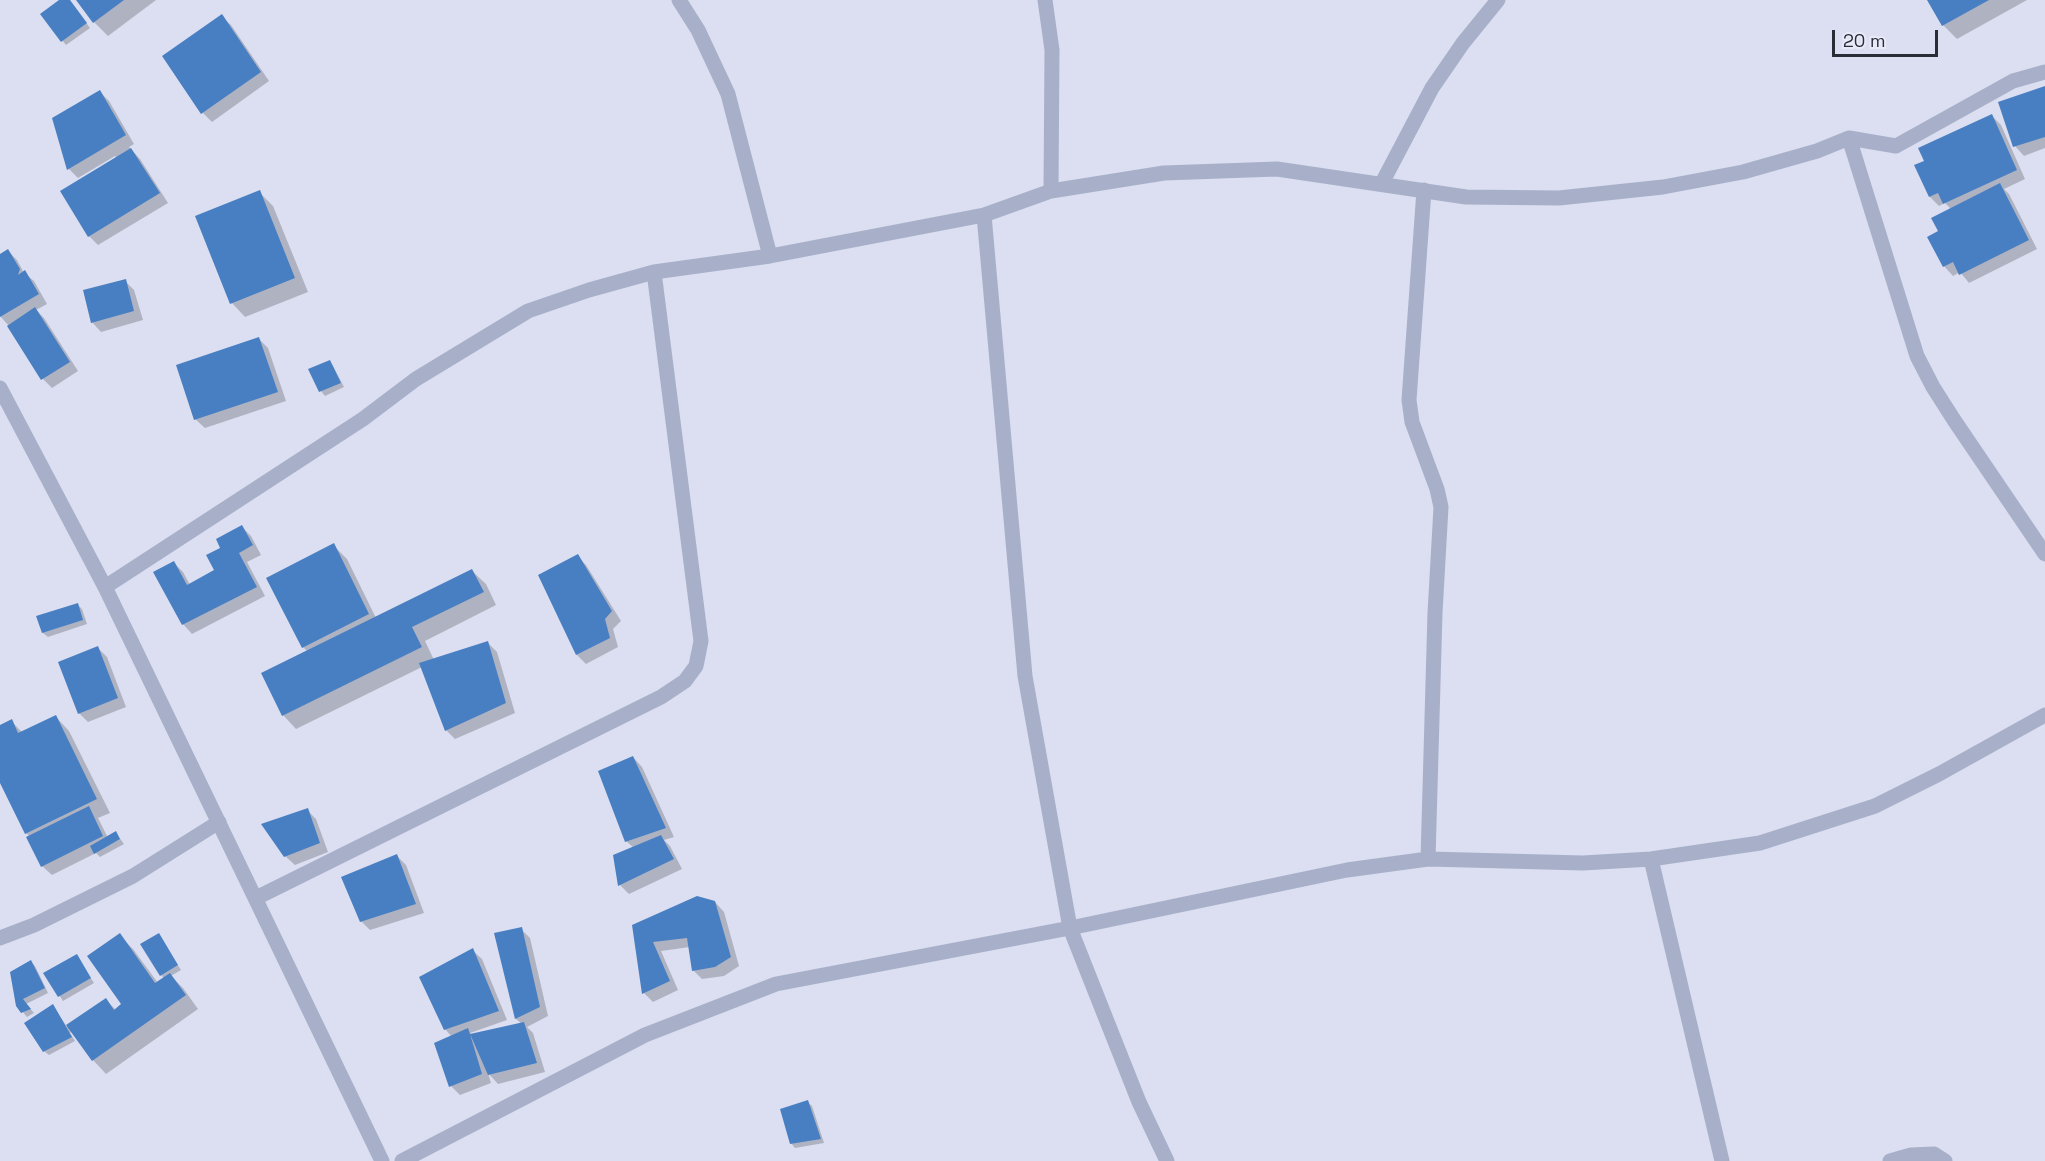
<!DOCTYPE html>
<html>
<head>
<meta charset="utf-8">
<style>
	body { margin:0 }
	#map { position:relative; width:2045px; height:1161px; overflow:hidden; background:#dbdff1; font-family:"Space Grotesk",sans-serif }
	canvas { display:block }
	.scale { position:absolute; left:1832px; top:30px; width:106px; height:27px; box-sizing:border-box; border:3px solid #282d36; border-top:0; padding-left:8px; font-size:18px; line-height:21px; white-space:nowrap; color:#282d36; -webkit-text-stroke:4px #e8eaf9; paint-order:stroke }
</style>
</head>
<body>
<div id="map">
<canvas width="2045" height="1161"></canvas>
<div class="scale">20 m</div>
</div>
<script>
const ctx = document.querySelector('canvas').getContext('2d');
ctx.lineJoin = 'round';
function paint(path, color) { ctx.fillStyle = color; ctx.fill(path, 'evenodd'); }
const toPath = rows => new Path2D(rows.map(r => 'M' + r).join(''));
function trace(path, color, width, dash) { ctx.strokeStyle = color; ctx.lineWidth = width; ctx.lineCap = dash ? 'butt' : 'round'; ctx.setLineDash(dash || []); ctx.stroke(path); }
const shadow = toPath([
	[62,0,69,0,90,28,66,45,42,15],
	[78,0,156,0,108,36,94,22],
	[1929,0,2027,0,1957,39,1943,25],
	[221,16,231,25,269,81,212,122,203,113],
	[2045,88,2045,148,2024,156,2015,146],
	[100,92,109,101,134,144,129,147,140,159,168,203,98,245,89,236,117,158,115,156,78,178,69,169],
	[1992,116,2001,125,2025,179,2004,189,2009,194,2037,249,1969,283,1960,272,1953,276,1944,266,1929,237,1940,232,1951,209,1945,203,1939,206,1930,197,1916,166,1926,162],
	[259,192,273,206,308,292,245,317,232,303],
	[8,251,17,260,24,273,34,281,47,304,36,310,44,318,78,371,52,388,43,379,8,325,0,316,0,256],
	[125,281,134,290,143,320,101,332,92,322],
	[259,339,268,348,286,401,205,428,195,419],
	[329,361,333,366,344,387,325,396,321,391,310,370],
	[242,527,251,536,261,555,247,562,265,596,192,634,183,624,174,563,183,572,190,585,216,571,222,548],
	[333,545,347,559,376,618,472,571,486,584,496,605,425,641,434,660,488,643,497,652,515,713,455,739,446,730,422,667,296,729,283,715,308,652,303,647,268,578],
	[577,556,586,565,621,621,613,629,618,647,586,664,577,655,540,576],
	[78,605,82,609,87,624,48,637,43,633,38,617],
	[98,648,107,657,126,707,88,722,79,713],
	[56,717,69,731,110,813,98,818,108,838,116,833,124,844,100,857,96,853,52,875,42,866,30,837,26,833,0,780,0,726,11,721,23,733],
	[633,757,642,767,674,837,664,840,670,846,682,869,629,894,620,885,634,848,626,841],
	[307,810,316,819,328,852,295,865,285,856],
	[397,856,406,865,424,913,370,930,361,921],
	[715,902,724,912,739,966,724,976,702,979,693,970,690,947,661,951,678,990,653,1002,644,993,633,925],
	[521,929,530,938,548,1016,527,1027,533,1033,545,1072,498,1084,488,1073,491,1083,460,1095,451,1086,452,1037,445,1029,472,950,482,959,507,1020,470,1033,473,1035,522,1024,516,1019,495,934],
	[158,934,181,970,171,976,183,988,198,1009,106,1074,93,1060,73,1031,70,1033,75,1041,49,1055,44,1051,53,1006,67,1027,106,1000,116,1010,124,1005,119,935,133,949,158,983,164,979,142,944],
	[76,956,94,983,63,1001,45,973],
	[31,962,35,966,48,993,26,1004,34,1013,27,1017,17,1005],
	[807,1102,812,1106,824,1143,795,1148,791,1143]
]);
const building = toPath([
	[59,0,70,0,87,23,61,42,40,14],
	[76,0,124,0,93,23],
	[1927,0,1989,0,1942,26],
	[222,14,261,72,201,114,162,56],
	[2045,86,2045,137,2013,147,1998,102],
	[100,90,126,135,67,170,52,118],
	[1992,114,2017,170,1943,204,1938,193,1929,197,1914,165,1924,161,1918,148],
	[131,148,160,193,88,237,60,191],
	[2000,183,2029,240,1959,275,1953,262,1943,267,1927,237,1938,231,1931,218],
	[260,190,295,278,230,304,195,216],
	[8,249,20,269,18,275,25,270,39,294,0,317,0,254],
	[126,279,134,311,91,323,83,290],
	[35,307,70,362,41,380,7,326],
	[259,337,278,392,194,420,176,365],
	[330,360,341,383,319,392,308,369],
	[242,525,253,545,239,553,257,587,182,625,153,572,174,561,187,585,214,570,206,555,220,548,216,539],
	[334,543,369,614,302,648,266,578],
	[578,554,612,611,605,619,610,638,576,655,538,575],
	[472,569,484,592,412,627,422,647,282,716,261,673],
	[78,603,83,620,42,633,36,616],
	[488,641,506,703,445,731,419,663],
	[98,646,118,698,78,714,58,662],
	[56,715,97,799,25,834,0,783,0,725,12,719,18,733],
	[633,756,666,828,625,842,598,771],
	[89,806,103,836,41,867,26,837],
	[308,808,320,843,284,857,261,824],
	[116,831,120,839,94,854,90,846],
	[661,835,674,859,618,886,613,855],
	[397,854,416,904,360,922,341,877],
	[697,896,715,901,731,957,715,967,692,971,687,938,653,942,670,981,642,994,632,925],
	[522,927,540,1007,515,1019,494,933],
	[120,933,155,983,170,973,186,995,92,1061,66,1025,106,998,114,1010,121,1004,87,956],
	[159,933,178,965,160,976,140,944],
	[473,948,499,1011,444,1030,419,977],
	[77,954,91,978,58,997,43,973],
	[31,960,45,988,23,999,31,1009,21,1013,16,1006,10,972],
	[53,1004,72,1037,43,1052,24,1023],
	[524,1022,537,1063,488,1075,470,1034,482,1074,449,1087,434,1043,468,1028,470,1034],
	[808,1100,821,1139,790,1144,780,1109]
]);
const minor = toPath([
	[679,0,698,30,728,94,770,256],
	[1045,0,1052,50,1051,191],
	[1849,138,1917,356,1933,387,1954,420,2045,554],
	[1382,183,1432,88,1463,43,1498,0],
	[1424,190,1409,400,1412,422,1437,489,1441,507,1435,613,1428,859],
	[984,215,1025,676,1070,928,1139,1102,1167,1161],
	[105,587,363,419,416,379,528,311,589,290,654,272,770,256,984,215,1051,191,1164,173,1277,169,1466,197,1559,198,1663,187,1743,172,1817,151,1849,138,1896,146,2013,81,2045,72],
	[1651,859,1722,1161],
	[256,898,661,697,685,681,696,666,701,641,654,272],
	[0,938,34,925,133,876,219,822],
	[402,1161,645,1035,776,984,1070,928,1347,870,1428,859,1583,863,1651,859,1760,843,1875,806,1939,774,2045,715],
	[1890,1161,1911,1155,1934,1154,1945,1161]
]);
const tertiary = toPath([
	[0,388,105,587,382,1161]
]);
paint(shadow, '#0003');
paint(building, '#487fc2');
trace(minor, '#a8b0c9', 15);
trace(tertiary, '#a8b0c9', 15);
</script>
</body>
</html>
